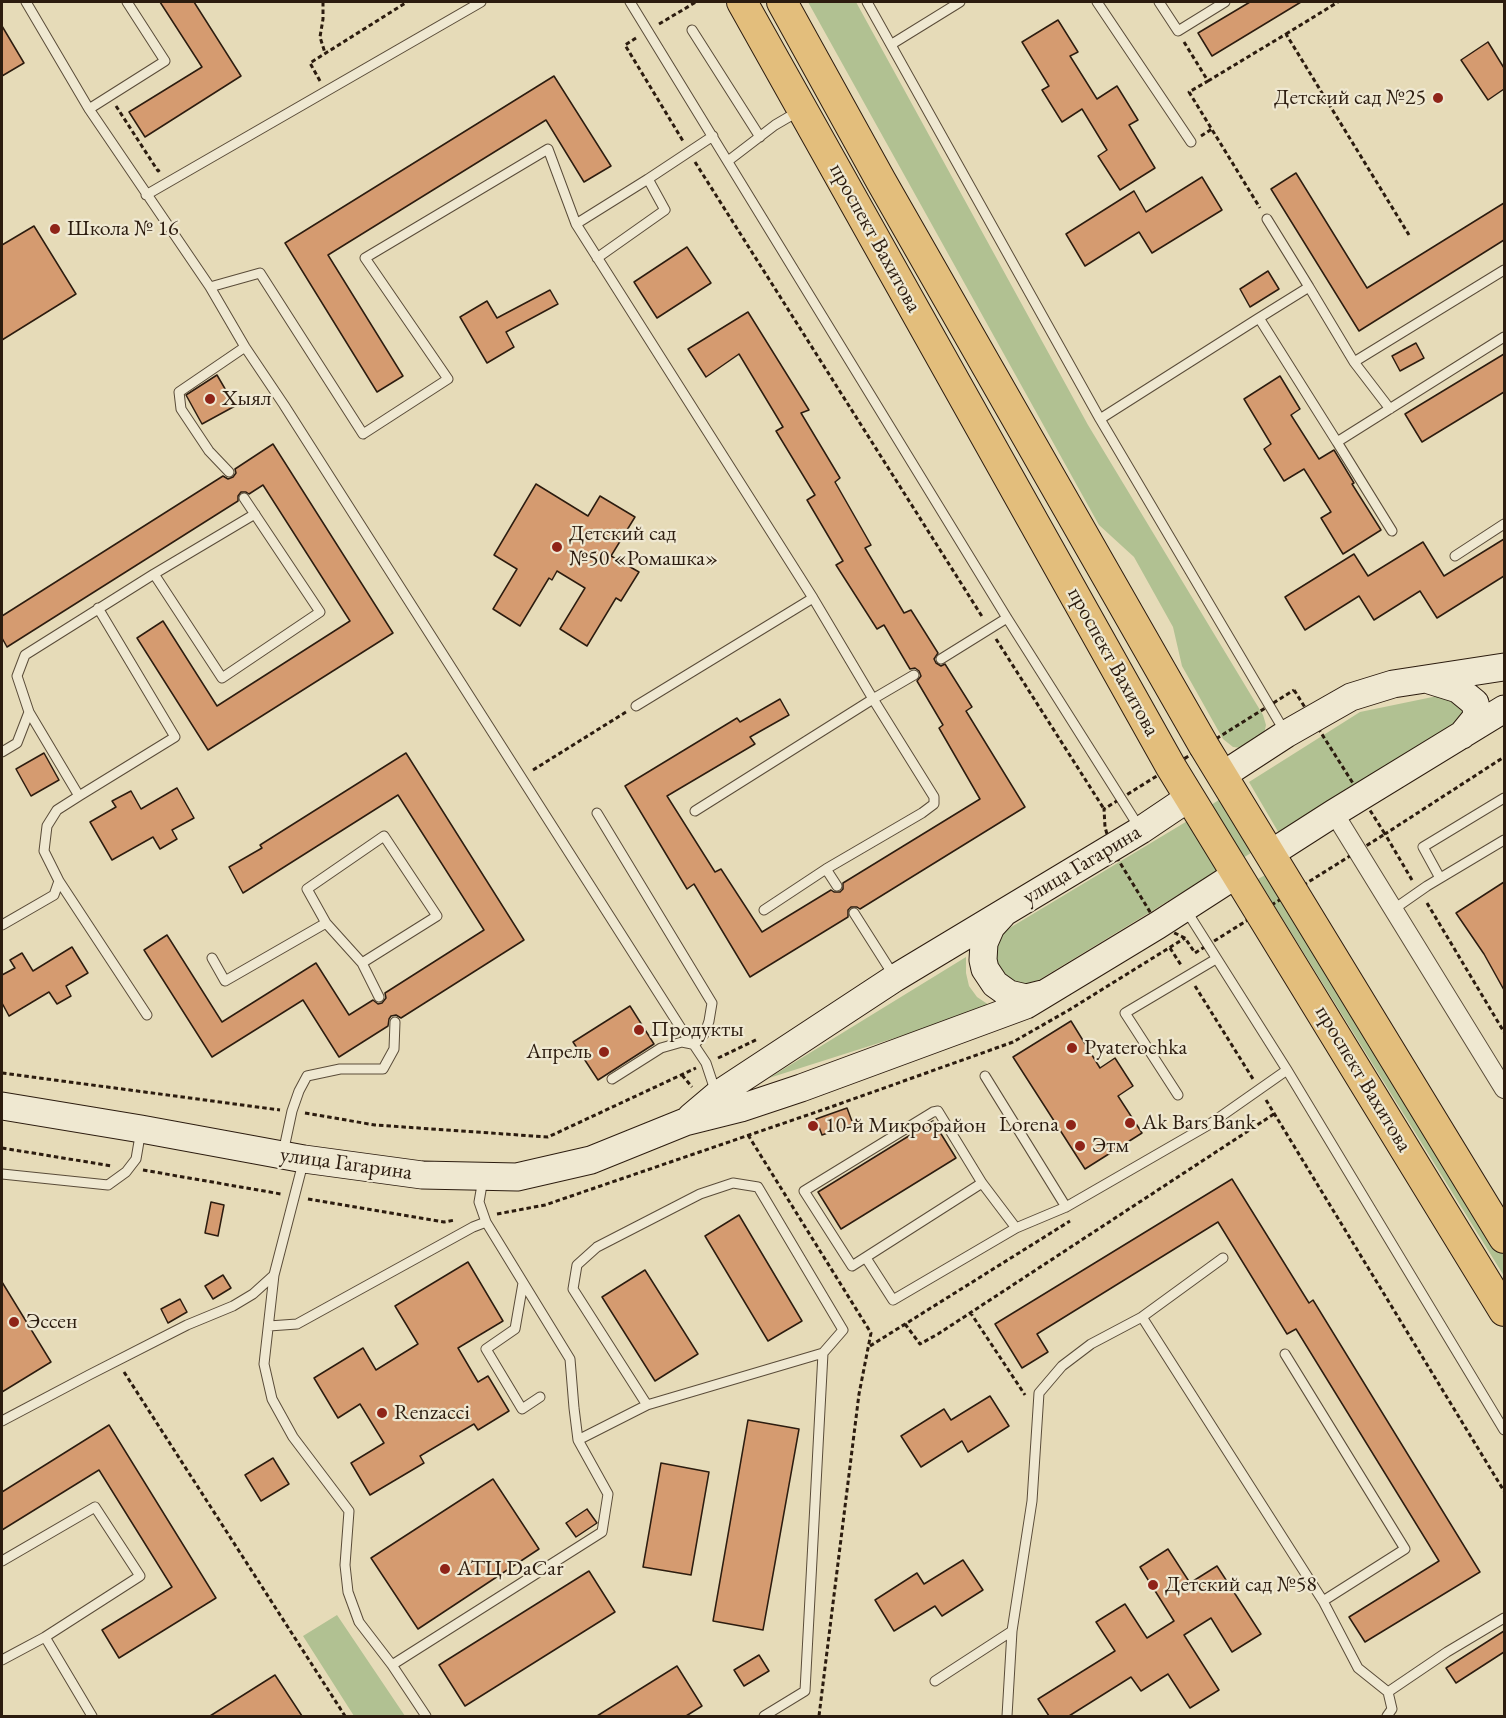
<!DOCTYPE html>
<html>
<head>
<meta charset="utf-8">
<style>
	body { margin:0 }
	#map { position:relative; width:1506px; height:1718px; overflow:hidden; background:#e6dbb8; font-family:"EB Garamond",serif }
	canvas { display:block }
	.frame { position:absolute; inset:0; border:3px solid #2c1c0f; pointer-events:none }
</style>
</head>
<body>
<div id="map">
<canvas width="1506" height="1718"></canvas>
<div class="frame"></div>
</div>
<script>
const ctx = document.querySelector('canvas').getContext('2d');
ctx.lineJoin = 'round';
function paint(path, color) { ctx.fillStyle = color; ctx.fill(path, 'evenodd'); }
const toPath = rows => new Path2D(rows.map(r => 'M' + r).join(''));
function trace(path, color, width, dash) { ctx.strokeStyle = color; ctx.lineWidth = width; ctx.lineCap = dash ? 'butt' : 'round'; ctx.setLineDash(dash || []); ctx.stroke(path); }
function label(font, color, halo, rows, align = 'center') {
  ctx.font = font + ' "EB Garamond",serif'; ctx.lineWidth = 4.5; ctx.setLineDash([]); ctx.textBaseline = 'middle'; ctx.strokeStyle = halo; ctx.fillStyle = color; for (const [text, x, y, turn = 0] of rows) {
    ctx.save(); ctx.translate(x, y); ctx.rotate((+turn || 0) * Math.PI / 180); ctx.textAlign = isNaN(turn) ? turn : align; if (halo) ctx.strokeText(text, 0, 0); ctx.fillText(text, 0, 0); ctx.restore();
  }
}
const green = toPath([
	[808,2,856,2,1088,425,1263,715,1266,725,1264,734,1242,748,1233,747,1223,739,1182,666,1173,627,1134,557,1099,525],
	[1452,693,1461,696,1466,719,1280,835,1249,782,1360,712],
	[1222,798,1254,851,1243,858,1211,805],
	[1189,820,1219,870,1029,986,1017,983,1005,975,998,964,996,958,998,935],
	[1267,874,1504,1256,1504,1276,1258,879],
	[966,957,966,973,969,986,977,997,992,1007,769,1078],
	[337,1615,405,1716,354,1716,303,1636]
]);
const building = toPath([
	[160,2,194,2,241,76,145,137,129,112,202,67,160,2],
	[1250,2,1301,2,1212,56,1198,33,1250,2],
	[1058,20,1078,52,1070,56,1097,99,1117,86,1138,120,1129,125,1155,168,1120,190,1098,156,1107,150,1082,109,1062,122,1042,90,1049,86,1022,42,1058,20],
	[2,26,24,63,2,76,2,26],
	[1488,42,1504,68,1504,89,1488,100,1461,60,1488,42],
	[554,76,611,166,584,182,546,120,328,255,403,376,377,392,285,243,554,76],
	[1296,173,1367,288,1504,203,1504,240,1359,331,1271,189,1296,173],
	[1202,177,1222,210,1152,253,1139,232,1085,266,1066,234,1134,191,1146,212,1202,177],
	[34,226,76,294,2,340,2,245,34,226],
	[687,247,711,283,657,318,634,282,687,247],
	[1268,271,1279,289,1250,307,1240,289,1268,271],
	[550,290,558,304,506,332,514,347,487,363,460,317,487,301,497,318,550,290],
	[748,312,809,410,801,413,840,478,835,482,871,545,865,548,904,613,911,610,938,653,934,659,936,663,941,666,945,664,972,707,966,711,1025,807,860,909,857,907,851,907,848,910,848,917,750,977,694,884,687,889,625,786,737,718,740,722,780,699,789,715,750,737,755,744,667,796,715,872,721,869,762,932,831,890,834,892,840,892,843,889,843,883,980,799,939,728,943,725,917,681,921,676,919,671,915,668,910,669,884,625,877,629,836,565,843,561,807,500,815,495,776,431,783,427,739,354,706,377,688,349,748,312],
	[1416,343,1424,358,1400,371,1392,356,1416,343],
	[1504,354,1504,392,1422,442,1405,414,1504,354],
	[217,375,235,406,202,424,186,395,217,375],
	[1280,376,1300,409,1291,415,1319,459,1334,450,1354,483,1352,484,1381,530,1343,554,1321,518,1331,512,1304,469,1284,481,1264,449,1271,444,1244,399,1280,376],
	[273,444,393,633,208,750,137,638,163,621,217,706,350,621,263,485,249,494,246,492,241,492,238,496,238,501,7,647,2,638,2,616,223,476,228,479,233,477,236,473,235,469,273,444],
	[536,484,588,516,600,496,635,517,611,556,639,572,621,601,616,598,587,646,560,629,585,588,557,571,552,580,549,578,520,626,493,609,517,569,494,555,536,484],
	[1504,539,1504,576,1437,618,1420,591,1374,620,1359,596,1305,630,1285,597,1354,554,1368,576,1423,542,1444,576,1504,539],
	[44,753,59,780,31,796,16,769,44,753],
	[406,753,524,940,401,1018,396,1015,391,1016,389,1019,388,1026,339,1057,303,1000,212,1057,144,950,167,935,222,1022,316,963,349,1015,373,1000,378,1004,382,1003,386,998,385,993,484,930,398,795,243,893,229,867,262,848,260,845,406,753],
	[177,788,194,818,172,830,177,839,160,849,153,837,112,860,90,822,116,807,112,801,131,791,141,809,177,788],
	[1504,882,1504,990,1484,954,1456,913,1504,882],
	[72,947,88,973,66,986,71,996,57,1004,49,992,9,1016,2,1003,2,975,15,968,10,960,22,953,33,971,72,947],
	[630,1006,654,1044,598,1080,573,1042,630,1006],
	[1071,1021,1100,1068,1115,1058,1133,1086,1118,1096,1142,1133,1085,1169,1013,1057,1071,1021],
	[847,1108,853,1124,822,1135,816,1119,847,1108],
	[933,1121,956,1158,841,1229,818,1192,933,1121],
	[1232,1179,1309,1303,1313,1300,1480,1572,1365,1642,1349,1617,1439,1561,1296,1329,1287,1334,1218,1222,1037,1334,1048,1352,1022,1368,995,1324,1232,1179],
	[211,1202,224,1205,218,1236,205,1233,211,1202],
	[739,1215,802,1321,768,1341,705,1236,739,1215],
	[468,1262,503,1321,458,1348,478,1382,488,1376,509,1411,478,1430,474,1424,420,1456,424,1463,370,1495,351,1463,384,1443,360,1404,338,1418,314,1378,363,1348,376,1370,418,1344,395,1306,468,1262],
	[645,1270,698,1354,655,1381,602,1297,645,1270],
	[223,1275,231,1288,213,1299,205,1286,223,1275],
	[2,1282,51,1362,2,1392,2,1282],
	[180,1299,187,1312,168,1323,161,1309,180,1299],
	[990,1396,1009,1426,968,1452,962,1441,921,1467,901,1436,944,1409,951,1420,990,1396],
	[748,1420,799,1429,763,1630,713,1621,748,1420],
	[109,1425,216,1598,119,1658,102,1630,172,1587,99,1470,2,1530,2,1492,109,1425],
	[273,1458,289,1484,261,1501,245,1475,273,1458],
	[661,1463,709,1472,691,1575,643,1567,661,1463],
	[493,1479,539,1549,418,1629,371,1558,493,1479],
	[587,1509,597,1523,576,1537,566,1523,587,1509],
	[1168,1549,1190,1583,1217,1566,1261,1634,1232,1652,1211,1618,1184,1635,1219,1690,1190,1708,1168,1674,1141,1691,1131,1677,1069,1716,1049,1716,1038,1699,1115,1651,1096,1622,1125,1604,1147,1638,1174,1621,1140,1567,1168,1549],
	[963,1560,983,1590,942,1616,935,1606,894,1631,875,1600,917,1573,924,1584,963,1560],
	[589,1571,615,1612,465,1706,439,1665,589,1571],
	[1504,1631,1504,1652,1456,1683,1446,1668,1504,1631],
	[759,1655,769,1671,744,1686,734,1670,759,1655],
	[677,1666,702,1706,686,1716,597,1716,677,1666],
	[275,1675,302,1716,210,1716,275,1675]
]);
const path = toPath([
	[323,2,323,19,320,37,325,53],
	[659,24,696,2],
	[1286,34,1338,2],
	[636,38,625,45,683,141],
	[1184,42,1208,81,1189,92,1260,208],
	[320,81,310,63,407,2],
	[1208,81,1286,34,1409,235],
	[116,106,158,171,161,169],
	[1201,136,1212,129],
	[695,162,983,618],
	[996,639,1104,809],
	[1294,690,1385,834,1195,953,1185,938,1158,925,1111,848,1105,827,1104,809,1294,690],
	[533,770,626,712],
	[1412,880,1385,834,1504,757],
	[1427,903,1504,1032],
	[1170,948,1181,965],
	[1195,986,1253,1079],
	[718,1058,758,1039],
	[2,1073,280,1110],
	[682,1075,692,1087],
	[1266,1100,1504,1491],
	[305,1113,375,1125,548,1137,696,1068],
	[748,1135,871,1333,859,1394,819,1716],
	[2,1148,112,1166],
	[143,1170,281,1194],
	[308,1199,444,1222,455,1220],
	[497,1214,545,1205,828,1108,1013,1042,1069,1010,1185,938],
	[970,1312,1025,1395],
	[905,1324,920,1344,938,1334,1274,1114],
	[870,1346,1070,1221],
	[124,1372,345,1716]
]);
const lane = toPath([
	[26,2,89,109,210,287,245,347,284,405,691,1044],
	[630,2,1007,618,1139,827],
	[867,2,1100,419,1285,732],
	[1097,2,1191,142],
	[1159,2,1178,31,1225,2],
	[692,30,760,137],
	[892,44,960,2],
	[89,109,165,61,127,2],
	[728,161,775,125,799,111],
	[146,195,481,2],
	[1267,219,1309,287],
	[576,224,648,179,713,136],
	[597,258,665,210,648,179],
	[210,287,260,273,363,434,448,379,365,258,548,149,576,224,813,598,873,699,914,675],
	[1259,318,1309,287,1354,362,1504,270],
	[1354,362,1390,409],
	[1100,419,1259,318,1337,442,1504,337],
	[1337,442,1392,531],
	[229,472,209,451,181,409,179,392,245,347],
	[1455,556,1504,524],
	[154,574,255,514],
	[941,659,1007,618],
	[636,706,813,598],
	[29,712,79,796,57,810,47,826,44,851,59,881],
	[2,752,17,743,29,712,17,676,25,655,154,574,222,678,320,612,244,498],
	[79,796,175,737,98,608],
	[695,811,873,699,934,797,934,804,922,813,826,869,764,910],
	[597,813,712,1003,709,1021,705,1033,694,1045,706,1063,716,1093],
	[826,869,837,886],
	[1440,878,1423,847,1504,798],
	[1394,909,1427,886,1504,840],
	[1186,910,1287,1070,1504,1430],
	[854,913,894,976],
	[326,923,307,889,384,836,437,916,362,963],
	[2,925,54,895,59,881,147,1015],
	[212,958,225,981,326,923,362,963,379,997],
	[985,1076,1066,1207],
	[612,1079,661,1048,682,1042,692,1044],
	[1178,1095,1125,1013,1216,959],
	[283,1153,292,1111,299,1091,307,1076,340,1069,383,1069,394,1049,395,1022],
	[303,1163,274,1275,264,1364,272,1399,293,1437,349,1511,345,1565,348,1592,359,1622,392,1665,426,1716],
	[2,1174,108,1185,126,1172,136,1159,141,1130],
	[483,1179,479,1202,486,1222,570,1359,574,1408,578,1440],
	[982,1183,852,1266,804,1191,933,1112,938,1111,982,1183,1016,1228],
	[866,1258,893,1300,1016,1228,1066,1207,1210,1124,1287,1070],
	[523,1283,515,1329,486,1349,522,1409,540,1397],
	[1142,1317,1223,1258],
	[269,1326,297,1324,473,1227,486,1222],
	[1285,1354,1405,1549,1323,1601],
	[647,1405,573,1289,577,1265,597,1247,700,1194,733,1183,758,1187,843,1330,823,1353,805,1691,764,1716],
	[2,1421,89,1375,187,1325,233,1306,253,1294,274,1275],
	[2,1561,95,1507,140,1576,45,1637],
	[2,1660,45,1637,92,1716],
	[392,1665,602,1532,608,1494,578,1440,647,1405,823,1353],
	[935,1681,1012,1631],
	[1007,1716,1012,1631,1032,1501,1039,1393,1062,1366,1091,1344,1142,1317,1323,1601,1358,1668,1388,1692],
	[1387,1716,1392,1709,1388,1692,1447,1652,1504,1618]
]);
const street = toPath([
	[1334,813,1504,1089]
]);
const secondary = toPath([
	[1429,680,1458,689,1475,703,1477,713,1475,719,1462,735],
	[1223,775,1286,734,1351,697,1393,684,1504,667],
	[1270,854,1334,813,1504,709],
	[1002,915,991,927,984,943,983,960,985,969,995,984,1009,994,1026,998,1042,994],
	[2,1106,141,1129,304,1159,422,1175,517,1177,591,1160,685,1122,741,1108,801,1088,1026,1005,1158,925,1237,874],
	[691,1117,717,1095,895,978,1141,830,1190,797]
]);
const primary = toPath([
	[742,2,1171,767,1504,1311],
	[782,2,881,181,1204,746,1504,1238]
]);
const markers = [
	[1438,98,6,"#8f2418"],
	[55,229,6,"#8f2418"],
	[210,399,6,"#8f2418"],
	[557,547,6,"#8f2418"],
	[639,1030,6,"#8f2418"],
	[1072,1048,6,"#8f2418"],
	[604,1052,6,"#8f2418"],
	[1130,1123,6,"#8f2418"],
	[1071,1125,6,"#8f2418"],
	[813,1126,6,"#8f2418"],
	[1080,1146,6,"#8f2418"],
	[14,1322,6,"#8f2418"],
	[382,1413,6,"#8f2418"],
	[445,1569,6,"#8f2418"],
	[1153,1585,6,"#8f2418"]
];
const poiNames = [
	["Детский сад №25",1426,98,"right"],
	["Школа № 16",67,229],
	["Хыял",222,399],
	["Детский сад",569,534],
	["№50 «Ромашка»",569,559],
	["Продукты",651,1030],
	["Pyaterochka",1084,1048],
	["Апрель",592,1052,"right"],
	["Ak Bars Bank",1142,1123],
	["Lorena",1059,1125,"right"],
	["10-й Микрорайон",825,1126],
	["Этм",1092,1146],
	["Эссен",26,1322],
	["Renzacci",394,1413],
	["АТЦ DaСar",457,1569],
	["Детский сад №58",1165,1585]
];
const streetNames = [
	["проспект Вахитова",875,238,61],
	["проспект Вахитова",1113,662,61],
	["улица Гагарина",1082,865,-31],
	["проспект Вахитова",1363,1079,59],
	["улица Гагарина",346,1164,8]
];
paint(green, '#b1c192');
paint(building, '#d59b70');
trace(building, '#2c1c0f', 1.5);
trace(lane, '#5a4c39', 11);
trace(street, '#5a4c39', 20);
trace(secondary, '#2c1c0f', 29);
trace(primary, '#2c1c0f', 32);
trace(path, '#2c1c0f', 3, [4.5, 3]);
trace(lane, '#efe8d1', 9);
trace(street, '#efe8d1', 18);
trace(secondary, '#efe8d1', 27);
trace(primary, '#e3be7c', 30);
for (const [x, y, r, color] of markers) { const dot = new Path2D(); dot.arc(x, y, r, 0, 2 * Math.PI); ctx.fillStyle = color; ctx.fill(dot); trace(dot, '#efe8d1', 2); }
label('22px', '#2c1c0f', '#efe8d1', poiNames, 'left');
label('22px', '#2c1c0f', '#efe8d1', streetNames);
</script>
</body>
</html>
